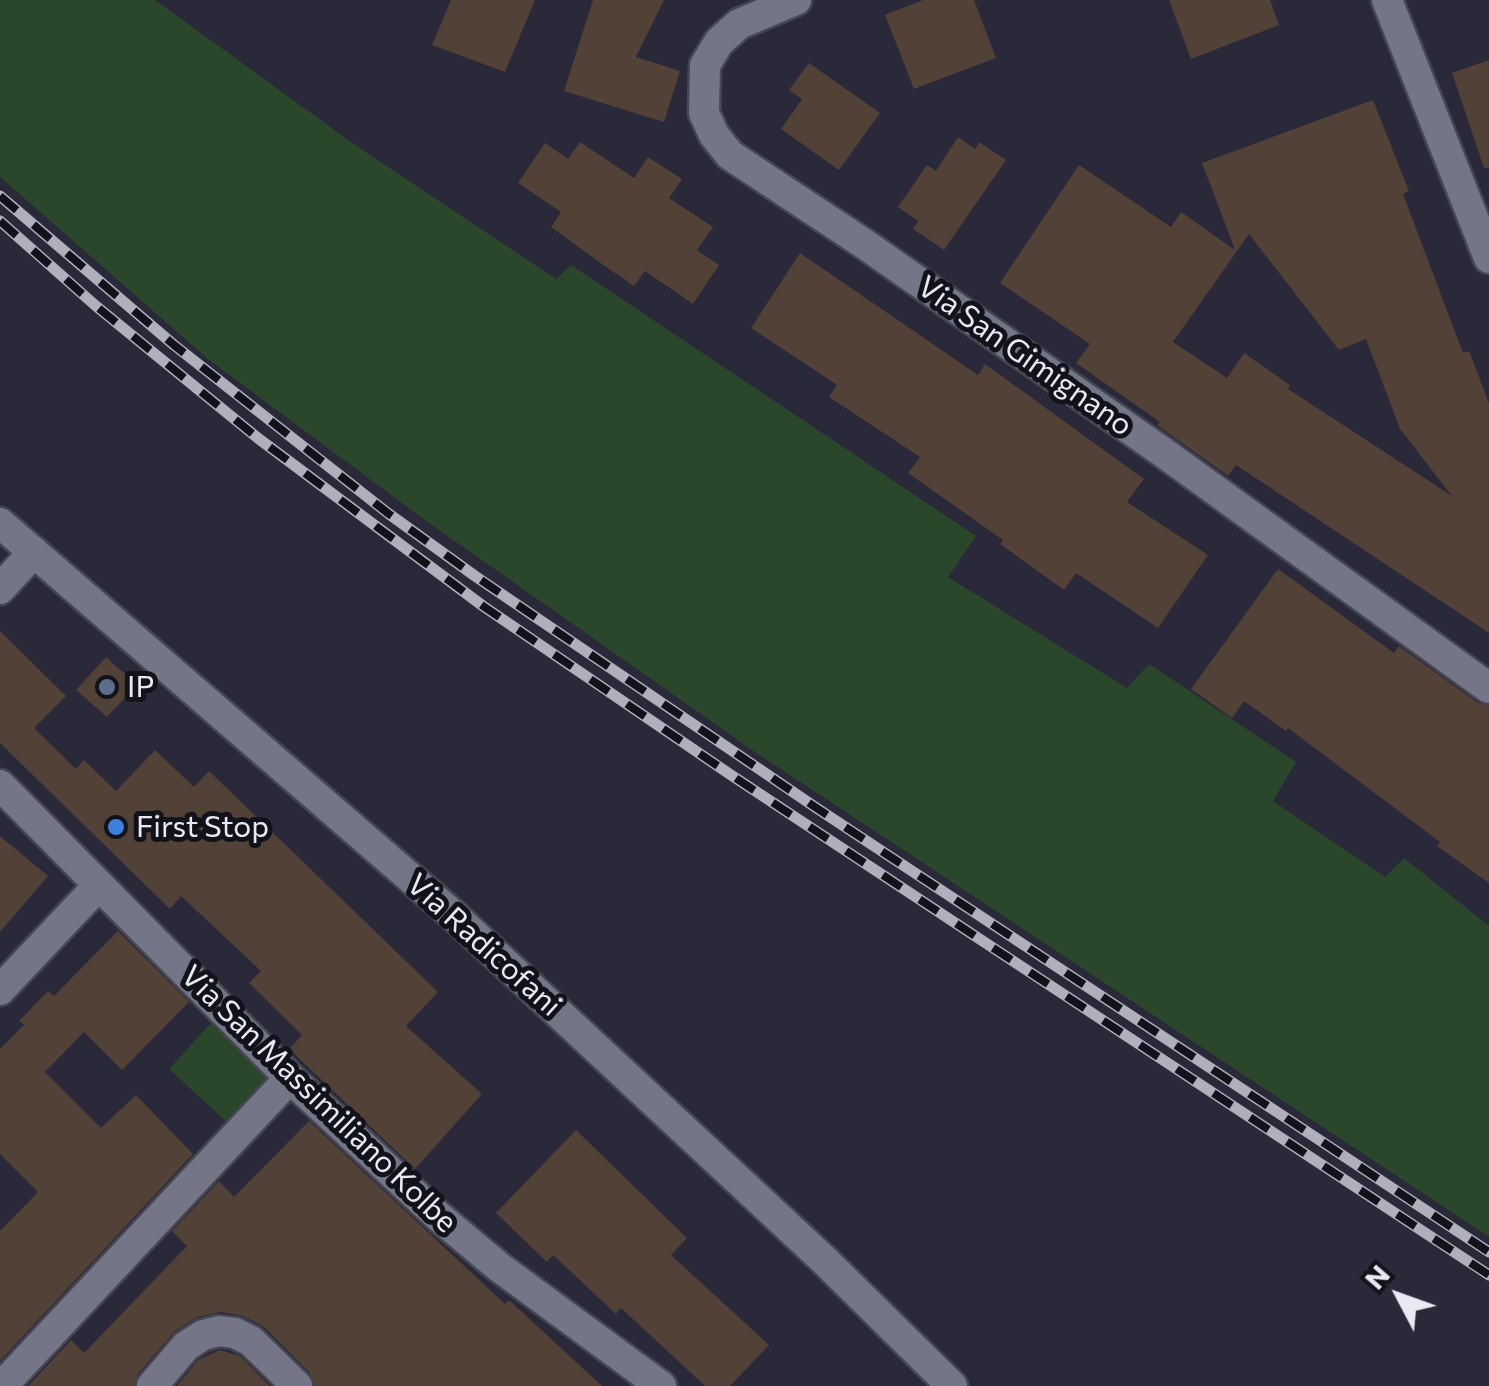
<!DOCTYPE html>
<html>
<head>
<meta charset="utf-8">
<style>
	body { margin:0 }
	#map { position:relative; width:1489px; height:1386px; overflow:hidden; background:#292939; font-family:Commissioner,sans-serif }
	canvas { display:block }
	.north { position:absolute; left:1349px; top:1246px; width:100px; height:100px; -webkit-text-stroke:8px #12131a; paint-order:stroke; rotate:311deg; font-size:28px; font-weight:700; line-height:40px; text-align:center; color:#e8e9f4 }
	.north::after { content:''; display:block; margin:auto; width:35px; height:45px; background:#e8e9f4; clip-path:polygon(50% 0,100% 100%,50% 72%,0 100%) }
</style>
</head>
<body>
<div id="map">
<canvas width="1489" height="1386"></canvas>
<div class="north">N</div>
</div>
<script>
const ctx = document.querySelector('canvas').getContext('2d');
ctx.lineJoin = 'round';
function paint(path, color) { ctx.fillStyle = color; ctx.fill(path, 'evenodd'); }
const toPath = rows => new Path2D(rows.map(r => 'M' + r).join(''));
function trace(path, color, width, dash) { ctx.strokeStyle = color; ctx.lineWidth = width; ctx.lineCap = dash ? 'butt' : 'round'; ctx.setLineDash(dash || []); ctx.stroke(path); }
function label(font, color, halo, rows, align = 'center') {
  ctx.font = font + ' Commissioner,sans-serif'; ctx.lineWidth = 10; ctx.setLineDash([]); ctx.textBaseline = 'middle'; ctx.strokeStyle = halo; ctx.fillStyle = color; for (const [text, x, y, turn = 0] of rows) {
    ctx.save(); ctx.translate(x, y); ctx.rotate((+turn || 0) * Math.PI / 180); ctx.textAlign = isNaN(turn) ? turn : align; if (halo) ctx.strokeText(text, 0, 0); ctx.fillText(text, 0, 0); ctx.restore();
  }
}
const green = toPath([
	[0,0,155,0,358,147,556,279,571,265,976,536,948,577,1127,688,1149,664,1296,762,1273,801,1385,877,1404,858,1489,926,1489,1237,752,750,422,518,208,359,0,177],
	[211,1023,273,1081,231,1126,169,1069]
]);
const building = toPath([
	[451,0,535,0,505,72,432,45],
	[593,0,664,0,636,57,680,71,664,122,564,91],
	[923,0,974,0,996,58,914,89,885,15],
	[1169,0,1270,0,1279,25,1191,59],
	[1489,60,1489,168,1484,168,1452,73],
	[809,63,880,113,839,170,781,129,802,99,789,90],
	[1373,100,1409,191,1403,194,1463,353,1469,351,1489,403,1489,633,1236,465,1228,476,1157,425,1160,422,1076,363,1090,344,1000,283,1079,165,1171,227,1181,212,1235,250,1202,163],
	[1249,234,1339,350,1366,339,1400,429,1452,496,1288,389,1290,385,1244,353,1227,378,1173,342],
	[958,137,975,149,979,142,1006,160,944,250,913,229,918,221,898,207,927,165,936,171],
	[580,142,634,178,648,157,682,179,669,198,713,227,697,250,719,265,693,304,645,271,634,286,602,264,551,227,561,212,518,183,545,143,568,159],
	[800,253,978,375,985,364,1144,479,1127,502,1208,555,1158,628,1076,573,1064,590,1000,544,1003,540,908,473,920,457,829,397,837,385,751,328],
	[1278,569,1394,653,1399,646,1478,703,1489,706,1489,883,1437,846,1440,842,1288,728,1286,731,1244,701,1232,718,1191,689],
	[0,631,66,696,34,728,76,769,84,760,116,791,155,750,194,787,209,771,438,992,406,1026,482,1094,415,1169,289,1049,302,1035,249,983,261,971,181,896,170,909,0,743],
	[106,657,137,685,107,717,76,690],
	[0,836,48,876,0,932],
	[118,931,189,1002,122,1070,84,1032,45,1072,101,1128,136,1095,193,1154,0,1361,0,1231,38,1192,0,1154,0,1049,24,1025,19,1021,48,991,54,996],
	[309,1121,505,1304,509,1300,602,1386,315,1386,310,1373,264,1327,243,1316,221,1312,198,1317,175,1331,138,1374,134,1386,28,1386,71,1340,84,1353,187,1246,172,1231,219,1181,234,1197],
	[576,1130,687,1238,671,1255,769,1345,730,1386,705,1386,621,1308,616,1314,553,1255,547,1262,496,1213],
	[220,1350,240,1356,270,1386,177,1386,198,1360]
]);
const minor = toPath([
	[796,0,739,24,719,42,705,65,704,113,714,135,730,155,863,243,1164,453,1489,688],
	[1387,0,1489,258],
	[0,589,34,552],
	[0,785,290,1078,438,1216,499,1267,661,1386],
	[0,990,99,885],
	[2,1386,290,1078],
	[152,1386,186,1346,203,1335,219,1331,235,1333,251,1341,297,1386]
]);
const tertiary = toPath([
	[0,523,450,912,823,1259,952,1386]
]);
const rail = toPath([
	[0,196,174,345,389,514,475,576,818,809,1489,1252],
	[0,221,96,306,259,439,483,606,731,775,1489,1275]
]);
const markers = [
	[107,687,10,"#5c6f8a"],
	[116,827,10,"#3f7fe0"]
];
const streetNames = [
	["Via San Gimignano",1025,356,35],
	["Via Radicofani",484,945,42],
	["Via San Massimiliano Kolbe",319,1099,44]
];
const poiNames = [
	["IP",127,687],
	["First Stop",136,827]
];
paint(green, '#2a472c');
paint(building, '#514137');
trace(minor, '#454653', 35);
trace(tertiary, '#454653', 35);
trace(minor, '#747587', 30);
trace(tertiary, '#747587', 30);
trace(rail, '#afb0bc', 11);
trace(rail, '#12131a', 8, [22]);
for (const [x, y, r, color] of markers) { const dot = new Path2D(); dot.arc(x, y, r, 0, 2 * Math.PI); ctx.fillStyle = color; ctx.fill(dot); trace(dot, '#12131a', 4); }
label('30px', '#e8e9f4', '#12131a', streetNames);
label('30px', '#e8e9f4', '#12131a', poiNames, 'left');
</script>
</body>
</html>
